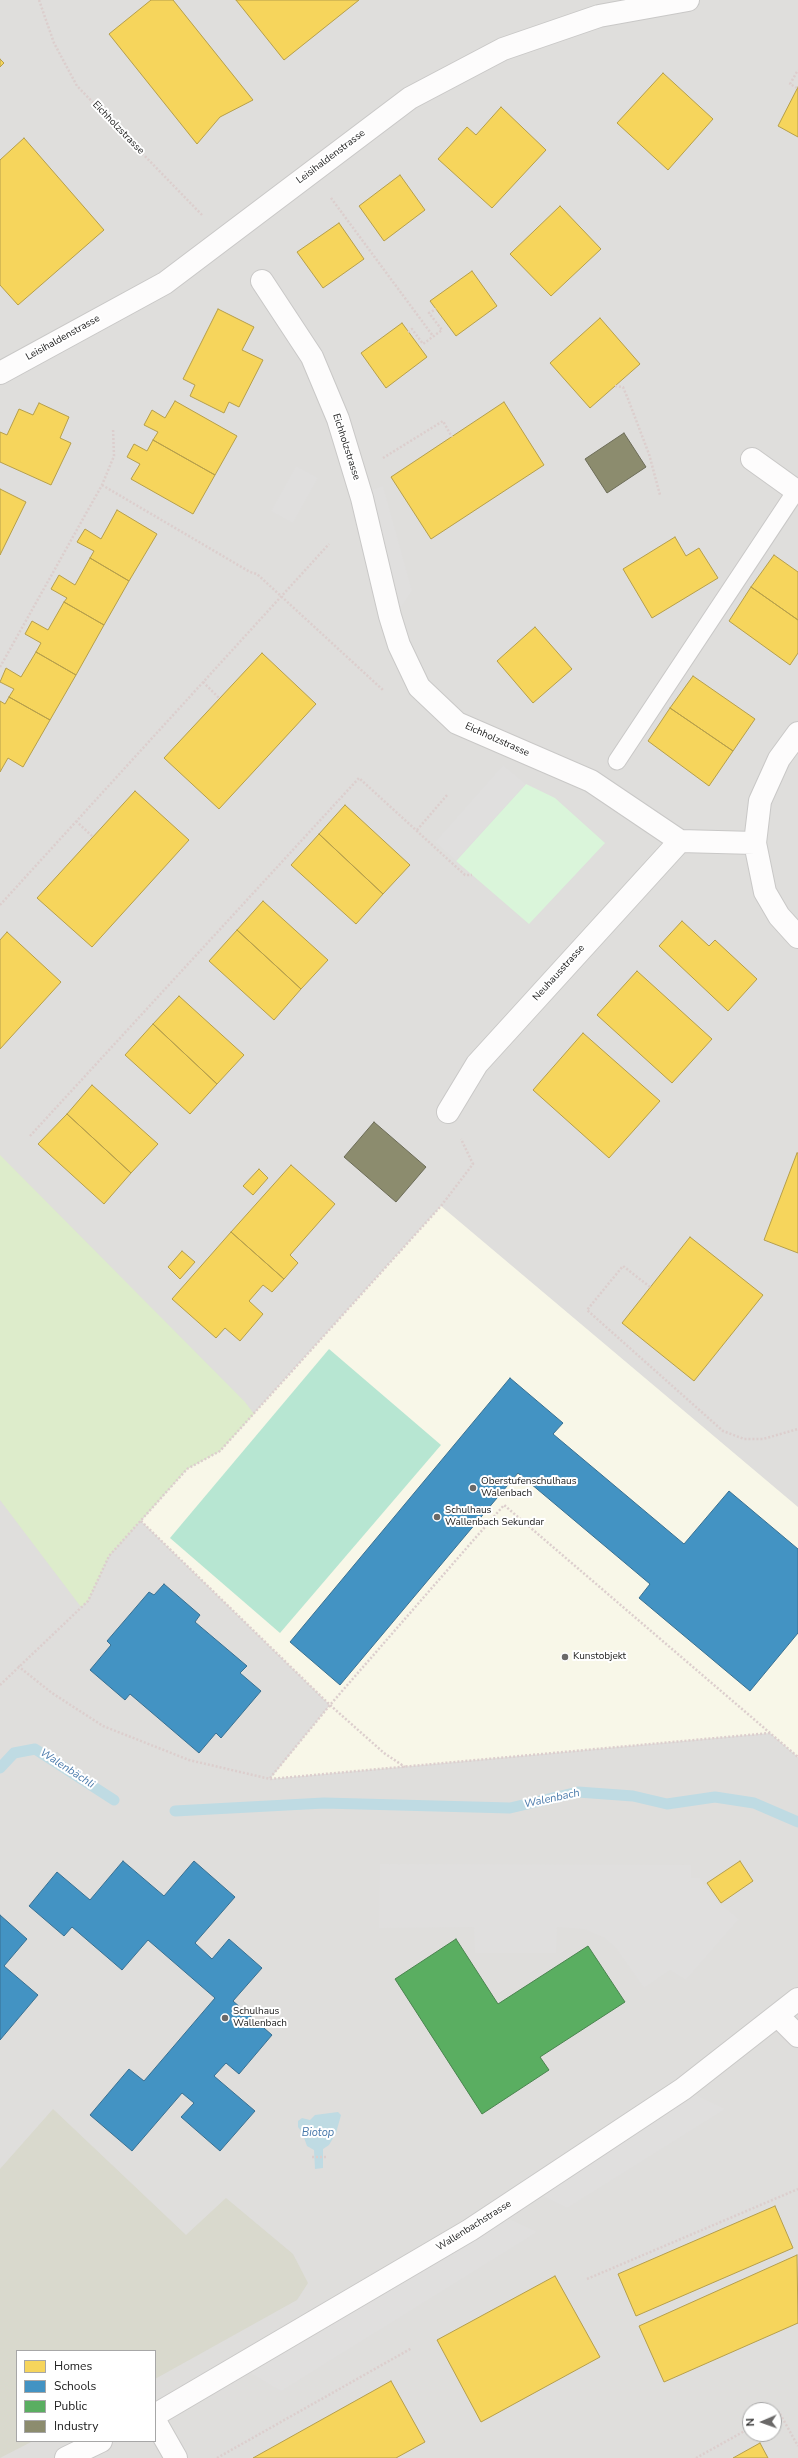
<!DOCTYPE html>
<html>
<head>
<meta charset="utf-8">
<style>
	body { margin:0 }
	#map { position:relative; width:798px; height:2458px; overflow:hidden; background:#f0eeeb; font-family:"Nunito Sans",sans-serif }
	canvas { display:block }
	.legend { position:absolute; left:16px; top:2350px; width:140px; height:92px; box-sizing:border-box; background:#fff; border:1px solid #a7a7a7; margin:0; padding:5px 7px; list-style:none; font-size:12px; color:#222 }
	.legend li { display:flex; align-items:center; gap:8px; height:20px }
	.legend b { width:20px; border:1px solid #a7a7a7 }
	.north { position:absolute; left:742px; top:2402px; width:40px; height:40px; box-sizing:border-box; background:#fff; border:1px solid #a7a7a7; border-radius:50%; rotate:268deg; font-size:11px; font-weight:700; line-height:16px; text-align:center; color:#222 }
	.north::after { content:''; display:block; margin:auto; width:14px; height:18px; background:#6a6968; clip-path:polygon(50% 0,100% 100%,50% 72%,0 100%) }
</style>
</head>
<body>
<div id="map">
<canvas width="798" height="2458"></canvas>
<ul class="legend">
<li><b style="height:11px;background:#f6d55c"></b>Homes</li>
<li><b style="height:11px;background:#4393c3"></b>Schools</li>
<li><b style="height:11px;background:#5aae61"></b>Public</li>
<li><b style="height:11px;background:#8c8c6e"></b>Industry</li>
</ul>
<div class="north">N</div>
</div>
<script>
const ctx = document.querySelector('canvas').getContext('2d');
ctx.lineJoin = 'round';
function paint(path, color) { ctx.fillStyle = color; ctx.fill(path, 'evenodd'); }
const toPath = rows => new Path2D(rows.map(r => 'M' + r).join(''));
function trace(path, color, width, dash) { ctx.strokeStyle = color; ctx.lineWidth = width; ctx.lineCap = dash ? 'butt' : 'round'; ctx.setLineDash(dash || []); ctx.stroke(path); }
function label(font, color, halo, rows, align = 'center') {
  ctx.font = font + ' "Nunito Sans",sans-serif'; ctx.lineWidth = 4; ctx.setLineDash([]); ctx.textBaseline = 'middle'; ctx.strokeStyle = halo; ctx.fillStyle = color; for (const [text, x, y, turn = 0] of rows) {
    ctx.save(); ctx.translate(x, y); ctx.rotate((+turn || 0) * Math.PI / 180); ctx.textAlign = isNaN(turn) ? turn : align; if (halo) ctx.strokeText(text, 0, 0); ctx.fillText(text, 0, 0); ctx.restore();
  }
}
const residential = toPath([
	[0,0,798,0,798,2458,0,2458],
	[17,2351,155,2351,155,2441,17,2441],
	[750,2410,774,2410,774,2434,750,2434]
]);
const education = toPath([
	[441,1206,798,1507,798,1757,770,1733,270,1779,330,1705,141,1521,187,1469,220,1451]
]);
const construction = toPath([
	[53,2109,186,2235,226,2198,293,2254,308,2283,297,2300,155,2379,155,2351,17,2351,17,2441,33,2441,0,2458,0,2169]
]);
const grass = toPath([
	[0,1155,245,1402,254,1414,220,1451,187,1469,109,1556,88,1601,81,1607,0,1500]
]);
const park = toPath([
	[526,784,555,798,605,843,529,924,456,861]
]);
const pitch = toPath([
	[329,1349,441,1445,280,1633,170,1538]
]);
const parking = toPath([
	[296,466,318,478,293,523,271,511],
	[383,486,412,591,402,606,388,609,361,494],
	[503,765,526,784,456,861,435,842],
	[380,1864,691,1865,691,1878,700,1878,718,1902,739,1919,686,1980,670,1970,644,1988,615,1947,603,1937,584,1929,557,1927,556,1953,475,1953,474,1927,379,1928],
	[683,2089,725,2109,567,2208,531,2190],
	[496,2213,537,2232,281,2391,239,2366]
]);
const water = toPath([
	[338,2112,341,2115,336,2133,329,2145,323,2149,323,2168,315,2169,314,2150,307,2146,302,2132,298,2127,298,2121,302,2118,310,2120,315,2115]
]);
const homes = toPath([
	[151,0,173,0,253,100,220,117,197,144,109,34,151,0],
	[236,0,359,0,284,60,236,0],
	[0,59,4,63,0,67,0,59],
	[663,73,713,119,668,170,617,123,663,73],
	[798,87,798,137,778,126,798,87],
	[501,107,546,150,492,208,438,159,467,127,476,135,501,107],
	[24,138,104,230,18,305,0,285,0,160,24,138],
	[400,175,425,210,384,241,359,206,400,175],
	[560,206,601,249,551,296,510,254,560,206],
	[339,223,364,259,323,288,297,252,339,223],
	[472,271,497,306,456,336,430,301,472,271],
	[218,309,254,327,242,350,263,360,239,407,229,402,224,413,190,396,195,385,183,379,218,309],
	[600,318,640,364,590,408,550,363,600,318],
	[402,323,427,357,386,388,361,353,402,323],
	[175,401,237,436,215,475,153,440,158,432,144,425,152,410,165,418,175,401],
	[504,402,544,465,431,539,391,477,504,402],
	[39,403,69,417,60,438,71,443,51,485,0,462,0,432,7,435,19,409,33,415,39,403],
	[153,440,215,475,193,514,131,479,140,464,127,457,134,444,147,451,153,440],
	[0,489,26,502,0,555,0,489],
	[117,510,157,534,129,581,90,558,94,551,77,542,85,529,101,539,117,510],
	[675,537,686,556,699,548,718,578,652,618,623,569,675,537],
	[774,555,798,572,798,620,751,587,774,555],
	[90,558,129,581,104,625,64,602,67,598,51,589,59,575,75,585,90,558],
	[751,587,798,620,798,653,790,665,729,621,751,587],
	[64,602,104,625,76,675,36,652,41,643,25,634,32,621,48,630,64,602],
	[535,627,572,669,533,703,497,661,535,627],
	[36,652,76,675,50,720,9,697,14,689,0,682,6,668,21,677,36,652],
	[262,653,316,704,219,809,164,758,262,653],
	[693,676,755,719,733,751,670,708,693,676],
	[9,697,50,720,23,767,8,758,0,772,0,701,5,704,9,697],
	[670,708,733,751,709,786,648,741,670,708],
	[135,791,189,840,92,947,37,898,135,791],
	[345,805,410,865,383,894,319,834,345,805],
	[319,834,383,894,356,924,291,865,319,834],
	[263,901,328,960,301,989,237,930,263,901],
	[682,921,709,946,715,940,757,979,728,1011,659,946,682,921],
	[237,930,301,989,274,1020,209,961,237,930],
	[7,932,61,982,0,1049,0,940,7,932],
	[637,971,712,1039,672,1083,597,1015,637,971],
	[179,996,244,1055,217,1084,153,1024,179,996],
	[153,1024,217,1084,190,1114,125,1055,153,1024],
	[583,1033,660,1101,609,1158,533,1090,583,1033],
	[92,1085,158,1144,131,1173,67,1114,92,1085],
	[67,1114,131,1173,104,1204,38,1144,67,1114],
	[797,1153,798,1153,798,1253,764,1240,797,1153],
	[291,1165,335,1204,290,1255,298,1263,284,1279,231,1232,291,1165],
	[259,1169,268,1178,253,1195,243,1186,259,1169],
	[231,1232,284,1279,272,1292,263,1285,249,1301,263,1314,240,1341,225,1328,216,1338,172,1299,231,1232],
	[690,1237,763,1295,694,1381,622,1323,690,1237],
	[182,1251,195,1262,180,1279,168,1267,182,1251],
	[740,1861,753,1881,721,1903,707,1883,740,1861],
	[775,2206,793,2248,636,2316,618,2274,775,2206],
	[797,2255,798,2323,664,2382,639,2326,797,2255],
	[555,2276,600,2357,481,2422,437,2340,555,2276],
	[391,2381,425,2442,396,2458,253,2458,391,2381],
	[760,2443,768,2458,733,2458,760,2443]
]);
const schools = toPath([
	[510,1378,563,1423,553,1434,684,1544,729,1491,798,1549,798,1633,750,1691,639,1598,650,1584,518,1473,340,1685,290,1642,510,1378],
	[164,1584,200,1615,195,1622,247,1666,240,1673,261,1691,221,1738,216,1733,199,1753,130,1694,125,1700,90,1670,111,1645,107,1641,149,1592,154,1595,164,1584],
	[123,1861,164,1896,194,1861,235,1897,195,1943,212,1959,229,1939,262,1968,233,2001,272,2035,239,2074,226,2063,214,2076,255,2111,220,2151,181,2117,194,2103,182,2093,132,2151,90,2115,129,2069,144,2081,215,1998,148,1940,122,1970,72,1927,64,1936,29,1906,57,1872,90,1900,123,1861],
	[0,1915,27,1939,4,1966,38,1995,0,2040,0,1915]
]);
const public = toPath([
	[456,1939,498,2004,588,1946,625,2002,540,2057,549,2070,482,2114,395,1979,456,1939]
]);
const industry = toPath([
	[624,433,646,467,607,493,585,459,624,433],
	[374,1122,426,1167,396,1202,344,1157,374,1122]
]);
const stream = toPath([
	[0,1768,14,1753,35,1749,114,1800],
	[175,1811,324,1803,510,1808,578,1792,633,1796,667,1804,715,1797,754,1803,798,1822]
]);
const path = toPath([
	[39,0,54,43,77,86,202,215],
	[797,88,790,84,798,70],
	[331,198,433,336],
	[408,332,412,329,423,344,442,330,429,313,436,309],
	[615,386,623,387,628,399,649,454,660,495],
	[383,458,443,421,452,437],
	[102,485,250,572,257,574,384,691],
	[0,667,102,485,114,456,113,428],
	[203,682,219,698],
	[76,821,93,837],
	[417,830,448,794],
	[0,905,329,544],
	[30,1136,359,778,465,875,472,875],
	[650,1287,623,1266,587,1310,723,1431,744,1439,763,1439,798,1429],
	[141,1521,330,1705,384,1753,405,1767],
	[18,1666,52,1693,103,1726,189,1760,270,1779,770,1733],
	[0,1685,88,1601,109,1556,187,1469,220,1451,441,1206,473,1164,461,1139],
	[270,1778,330,1705,504,1505,798,1757],
	[312,2157,328,2157],
	[587,2279,798,2189],
	[774,2415,779,2412,798,2446],
	[217,2458,412,2348],
	[696,2458,750,2428]
]);
const lane = toPath([
	[617,761,796,491]
]);
const street = toPath([
	[262,281,312,357,338,419,362,498,390,616,399,645,419,687,457,723,591,781,680,841,755,843,765,892,779,916,798,937],
	[0,373,165,283,410,98,503,49,599,16,688,0],
	[752,459,798,492],
	[755,843,760,801,779,759,798,733],
	[448,1112,477,1064,680,841],
	[778,2016,798,2036],
	[155,2415,470,2230,683,2089,798,1999],
	[155,2421,176,2458],
	[66,2458,101,2441]
]);
const markers = [
	[473,1488,4,"#6a6968"],
	[437,1517,4,"#6a6968"],
	[565,1657,4,"#6a6968"],
	[225,2018,4,"#6a6968"]
];
const streetNames = [
	["Eichholzstrasse",118,128,46],
	["Leisihaldenstrasse",331,157,-37],
	["Leisihaldenstrasse",63,338,-29],
	["Eichholzstrasse",346,447,72],
	["Eichholzstrasse",497,740,24],
	["Neuhausstrasse",559,973,-48],
	["Wallenbachstrasse",474,2226,-32]
];
const poiNames = [
	["Oberstufenschulhaus",481,1482],
	["Walenbach",481,1494],
	["Schulhaus",445,1511],
	["Wallenbach Sekundar",445,1523],
	["Kunstobjekt",573,1657],
	["Schulhaus",233,2012],
	["Wallenbach",233,2024]
];
const waterNames = [
	["Walenbächli",67,1769,33],
	["Walenbach",552,1799,-12],
	["Biotop",318,2133]
];
paint(residential, '#dfdedc');
paint(education, '#f8f7e8');
paint(construction, '#d9d9cd');
paint(grass, '#ddeccb');
paint(park, '#daf5da');
paint(pitch, '#b7e6d2');
paint(parking, '#e0dfde');
paint(water, '#bfdbe3');
paint(homes, '#f6d55c');
trace(homes, '#b69f4b', 1);
paint(schools, '#4393c3');
trace(schools, '#397193', 1);
paint(public, '#5aae61');
trace(public, '#49844e', 1);
paint(industry, '#8c8c6e');
trace(industry, '#6c6c57', 1);
trace(stream, '#bfdbe3', 11);
trace(lane, '#c9c8c7', 19);
trace(street, '#c9c8c7', 24);
trace(path, '#dccecd', 2.5, [2, 2]);
trace(lane, '#fdfcfc', 17);
trace(street, '#fdfcfc', 22);
for (const [x, y, r, color] of markers) { const dot = new Path2D(); dot.arc(x, y, r, 0, 2 * Math.PI); ctx.fillStyle = color; ctx.fill(dot); trace(dot, '#fff', 1.5); }
label('10px', '#222', '#fff', streetNames);
label('10px', '#222', '#fff', poiNames, 'left');
label('italic 11px', '#4a7aab', '#fff', waterNames);
</script>
</body>
</html>
